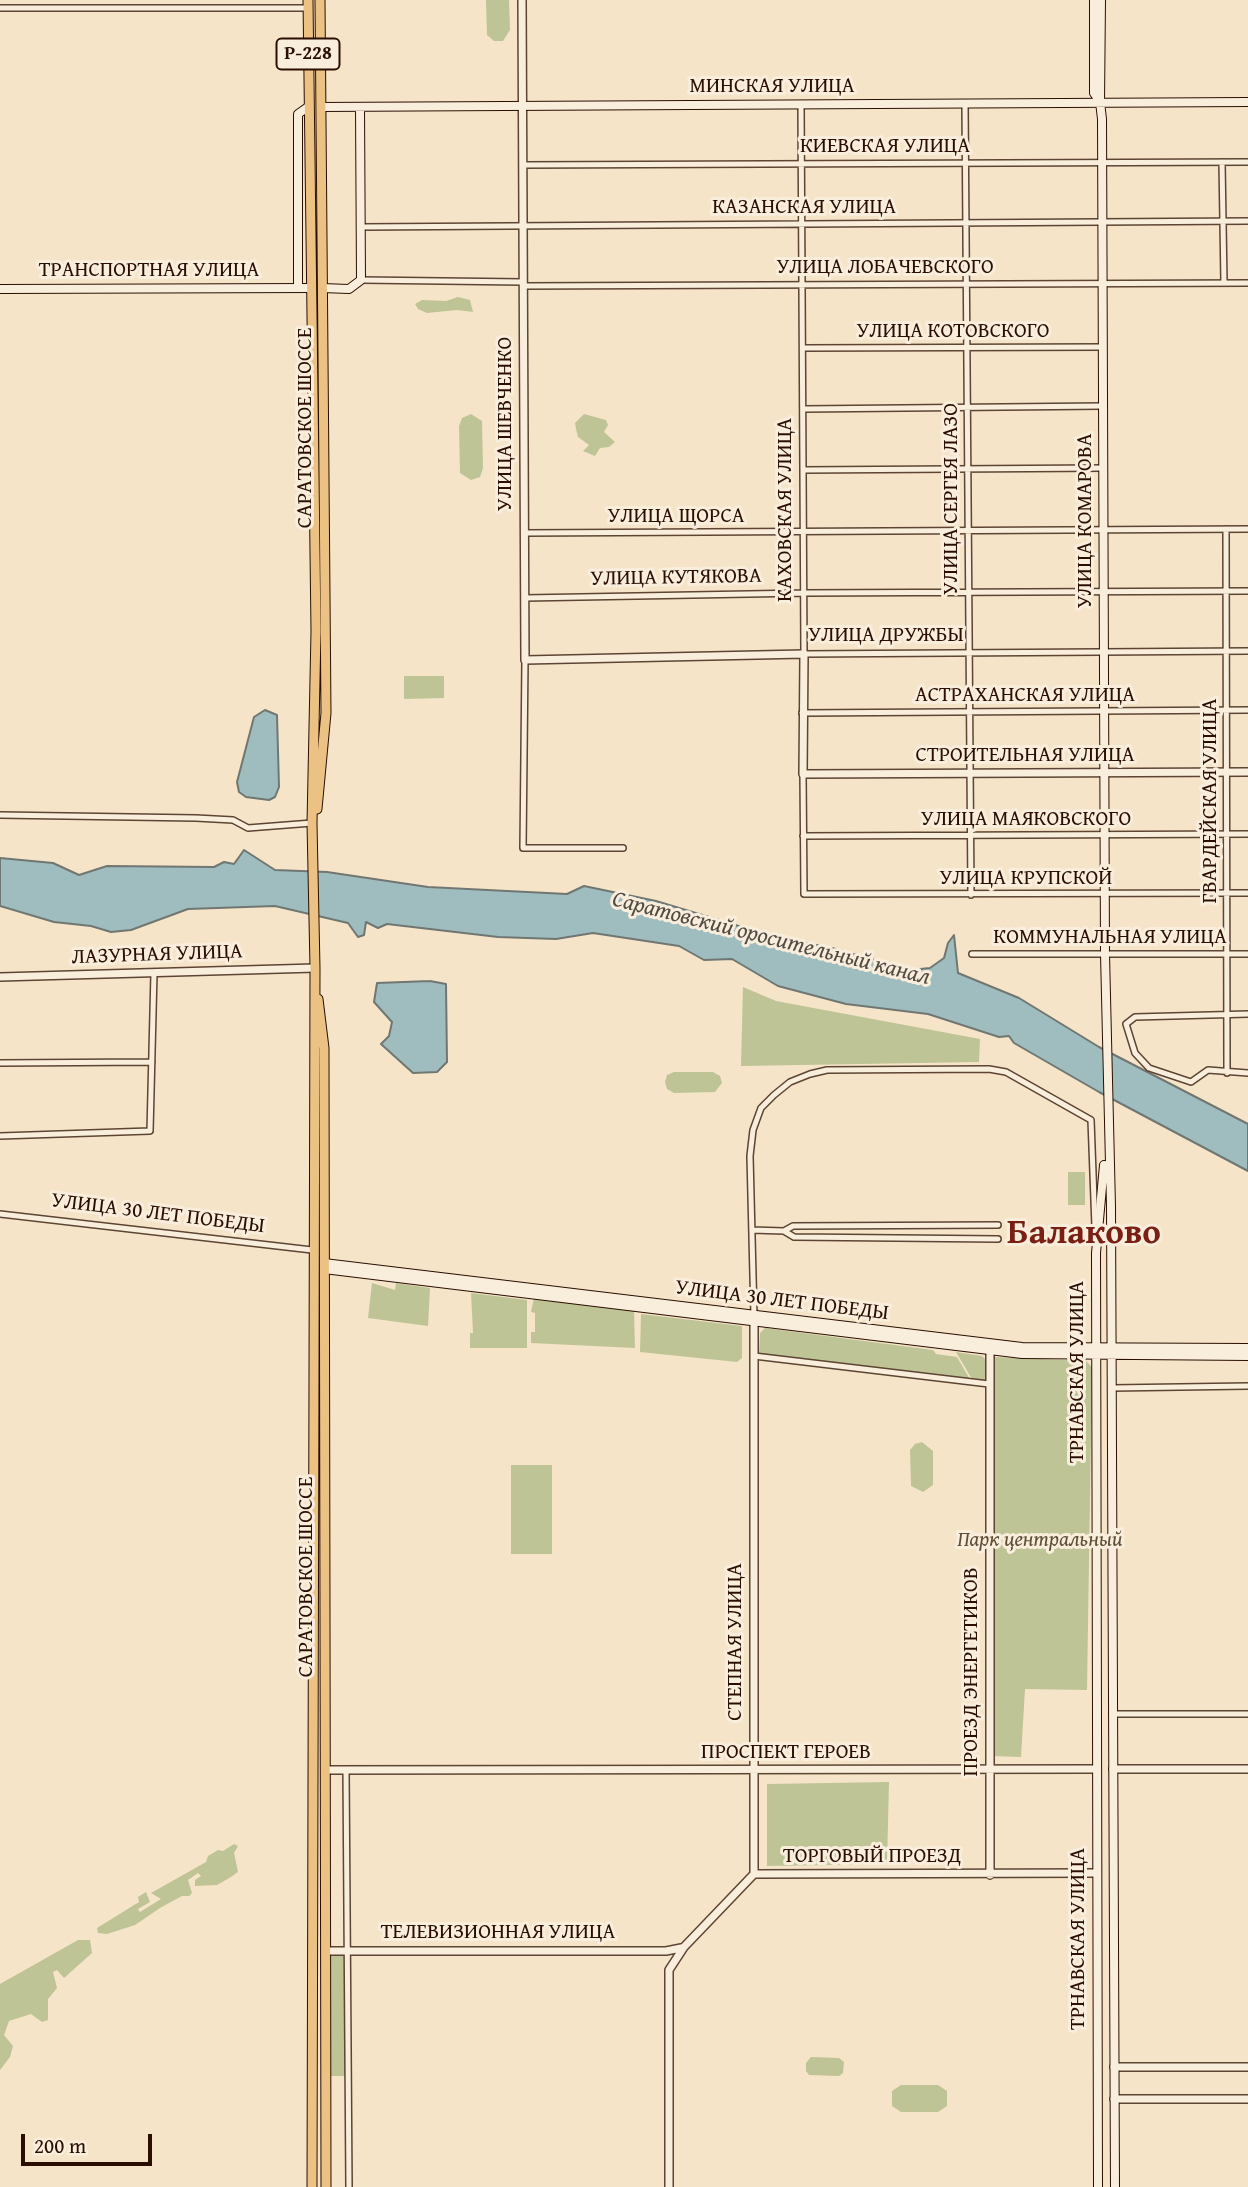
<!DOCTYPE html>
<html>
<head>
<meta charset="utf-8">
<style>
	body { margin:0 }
	#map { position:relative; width:1248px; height:2187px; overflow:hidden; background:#f6e4c9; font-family:"Gentium Book Plus",serif }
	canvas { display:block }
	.scale { position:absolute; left:21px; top:2134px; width:131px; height:32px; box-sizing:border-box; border:4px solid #2a0f01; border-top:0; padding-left:9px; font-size:21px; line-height:24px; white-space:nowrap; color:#2a0f01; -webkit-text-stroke:5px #f9eddc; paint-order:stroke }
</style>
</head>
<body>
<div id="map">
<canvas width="1248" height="2187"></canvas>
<div class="scale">200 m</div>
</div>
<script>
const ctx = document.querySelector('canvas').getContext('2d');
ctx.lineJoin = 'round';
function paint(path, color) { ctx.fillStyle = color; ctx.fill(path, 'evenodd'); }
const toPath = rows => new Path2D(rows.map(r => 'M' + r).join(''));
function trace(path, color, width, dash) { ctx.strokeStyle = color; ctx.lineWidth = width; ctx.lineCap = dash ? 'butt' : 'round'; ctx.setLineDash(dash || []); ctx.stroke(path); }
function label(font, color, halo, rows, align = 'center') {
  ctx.font = font + ' "Gentium Book Plus",serif'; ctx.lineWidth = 6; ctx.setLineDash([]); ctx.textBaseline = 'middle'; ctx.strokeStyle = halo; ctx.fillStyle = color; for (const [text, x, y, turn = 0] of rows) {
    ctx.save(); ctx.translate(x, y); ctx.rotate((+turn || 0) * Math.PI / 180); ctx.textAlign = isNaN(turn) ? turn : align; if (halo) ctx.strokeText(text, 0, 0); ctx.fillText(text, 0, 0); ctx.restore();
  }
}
const green = toPath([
	[486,0,509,0,510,30,503,41,494,41,487,35],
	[458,297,470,300,473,312,457,310,427,313,418,309,415,304,422,300,446,301],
	[471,414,482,421,483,468,480,477,471,480,460,473,459,426,462,418],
	[584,414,606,420,608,425,604,432,615,442,609,447,600,448,595,456,583,451,589,445,578,437,576,429,575,423],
	[404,676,444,676,444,698,404,699],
	[743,987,776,1001,980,1039,979,1062,741,1066],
	[674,1072,713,1072,720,1076,722,1083,715,1092,674,1093,667,1089,665,1082,667,1075],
	[1068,1172,1085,1172,1085,1205,1068,1205],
	[372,1283,395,1290,396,1283,430,1288,428,1326,368,1318],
	[471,1293,527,1300,527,1348,470,1348,470,1333,473,1333],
	[534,1298,634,1310,635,1348,531,1343,531,1332,535,1332,535,1313,531,1312],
	[641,1314,742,1326,742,1358,737,1362,640,1352],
	[765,1328,933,1350,936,1354,957,1357,971,1381,759,1355,760,1333],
	[956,1352,982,1356,987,1361,985,1381,973,1381],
	[995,1357,1086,1361,1092,1367,1087,1690,1025,1689,1021,1757,991,1756,992,1362],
	[922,1442,933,1451,933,1485,923,1492,911,1486,910,1450,915,1444],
	[511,1465,552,1465,552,1554,511,1554],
	[889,1782,887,1864,767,1866,767,1784],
	[234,1844,238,1846,234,1853,238,1872,231,1877,217,1885,195,1886,195,1880,201,1876,198,1873,188,1880,192,1893,189,1896,182,1896,160,1908,135,1925,107,1934,98,1933,97,1928,139,1902,138,1897,146,1892,150,1902,138,1909,140,1912,161,1899,151,1893,206,1862,208,1856,218,1850,223,1851],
	[78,1940,90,1940,92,1953,64,1978,57,1970,53,1972,57,1988,48,1999,48,2020,42,2022,31,2014,9,2021,4,2035,13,2046,10,2057,0,2070,0,1984],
	[329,1954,344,1954,345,2076,330,2076],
	[811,2057,839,2058,844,2062,843,2073,839,2076,809,2075,806,2071,806,2063],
	[901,2085,938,2085,947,2091,947,2106,938,2112,901,2112,892,2106,892,2091]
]);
const water = toPath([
	[265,710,277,715,279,787,275,797,269,800,246,797,239,792,237,782,254,717,265,710],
	[244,850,275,870,327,872,428,887,567,894,584,886,656,901,775,937,832,948,910,970,930,968,944,958,948,943,954,935,958,973,1019,998,1099,1047,1248,1124,1248,1171,1099,1092,1014,1043,1009,1036,999,1037,928,1014,846,1004,778,986,732,959,704,960,679,946,593,933,556,939,498,937,387,924,378,928,366,922,364,935,358,937,348,923,275,906,188,909,131,930,111,932,91,926,54,922,0,906,0,858,53,863,79,875,107,866,214,867,224,862,234,864,244,850],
	[430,981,446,984,447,1062,437,1072,413,1073,381,1044,389,1036,392,1022,374,1002,377,983,430,981]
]);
const minor = toPath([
	[0,8,308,8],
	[965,103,971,895],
	[801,104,804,654,1248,651],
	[1222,162,1224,283],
	[523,165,1248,162],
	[361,227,1248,221],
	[361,280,523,282],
	[523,286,1248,283],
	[804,348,1103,347],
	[804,409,1103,406],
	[804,470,1103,468],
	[1226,529,1227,1073],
	[525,533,1248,529],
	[525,598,804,593,1248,591],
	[525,660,523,848,623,848],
	[802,713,1248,710],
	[803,774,804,894,1248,893],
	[0,815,196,818,233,820,248,828,312,823],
	[803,836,1248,834],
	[972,954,1248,954],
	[1248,1014,1135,1017,1126,1024,1135,1053,1149,1068,1191,1082,1208,1070,1248,1073],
	[0,1063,152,1062],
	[0,1136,150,1131,154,973],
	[0,1214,312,1250],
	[752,1230,784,1231,793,1226,998,1225],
	[784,1231,794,1237,998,1239],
	[754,1316,750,1156,753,1130,761,1108,774,1095,790,1082,810,1074,827,1070,989,1069,1006,1072,1091,1120,1095,1227],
	[754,1356,989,1384],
	[1112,1388,1248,1386],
	[1112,1714,1248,1714],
	[346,1770,349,2187]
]);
const tertiary = toPath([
	[522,0,525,660,804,654,803,774,1248,772],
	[0,977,315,968],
	[1113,1769,1248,1769],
	[325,1770,1096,1769],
	[754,1874,1097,1873],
	[990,1875,990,1351],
	[326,1951,666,1951,681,1948],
	[1114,2067,1248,2067],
	[1114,2099,1248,2099],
	[669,2187,669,1970,684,1947,754,1874,754,1322]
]);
const secondary = toPath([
	[1094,0,1094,93,1100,102,1102,119,1105,954,1111,1206,1115,2187],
	[1100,102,1101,0],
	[321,107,1248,102],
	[298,288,298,114,308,107],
	[322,288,349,289,361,280,360,107],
	[0,289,311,288],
	[324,1263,1022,1347,1248,1348],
	[324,1269,1022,1354,1248,1356],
	[1098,2187,1096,1253,1104,1165]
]);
const primary = toPath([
	[308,0,316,631,312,823,315,968,312,2187],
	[317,809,326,713,320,0],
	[318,999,324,1048,326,2187]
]);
const shields = [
	[308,54,63]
];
const shieldNames = [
	["Р-228",308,54]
];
const streetNames = [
	["МИНСКАЯ УЛИЦА",772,87],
	["КИЕВСКАЯ УЛИЦА",885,147],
	["КАЗАНСКАЯ УЛИЦА",804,208],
	["УЛИЦА ЛОБАЧЕВСКОГО",885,268],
	["ТРАНСПОРТНАЯ УЛИЦА",149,271],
	["УЛИЦА КОТОВСКОГО",953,332],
	["УЛИЦА ШЕВЧЕНКО",506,424,-90],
	["САРАТОВСКОЕ ШОССЕ",306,428,-90],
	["УЛИЦА СЕРГЕЯ ЛАЗО",952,499,-90],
	["КАХОВСКАЯ УЛИЦА",786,510,-90],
	["УЛИЦА ЩОРСА",676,517],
	["УЛИЦА КОМАРОВА",1086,521,-90],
	["УЛИЦА КУТЯКОВА",676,578,-1],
	["УЛИЦА ДРУЖБЫ",886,636],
	["АСТРАХАНСКАЯ УЛИЦА",1025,696],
	["СТРОИТЕЛЬНАЯ УЛИЦА",1025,756],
	["ГВАРДЕЙСКАЯ УЛИЦА",1211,801,-90],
	["УЛИЦА МАЯКОВСКОГО",1026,820],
	["УЛИЦА КРУПСКОЙ",1026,879],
	["КОММУНАЛЬНАЯ УЛИЦА",1110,938],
	["ЛАЗУРНАЯ УЛИЦА",157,955,-2],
	["УЛИЦА 30 ЛЕТ ПОБЕДЫ",158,1214,7],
	["УЛИЦА 30 ЛЕТ ПОБЕДЫ",782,1301,7],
	["ТРНАВСКАЯ УЛИЦА",1078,1372,-90],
	["САРАТОВСКОЕ ШОССЕ",307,1577,-90],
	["СТЕПНАЯ УЛИЦА",736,1642,-90],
	["ПРОЕЗД ЭНЕРГЕТИКОВ",972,1672,-90],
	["ПРОСПЕКТ ГЕРОЕВ",786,1753],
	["ТОРГОВЫЙ ПРОЕЗД",872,1857],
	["ТЕЛЕВИЗИОННАЯ УЛИЦА",498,1933],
	["ТРНАВСКАЯ УЛИЦА",1079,1939,-90]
];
const parkNames = [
	["Парк центральный",1040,1541]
];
const waterNames = [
	["Саратовский оросительный канал",771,939,14]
];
const townNames = [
	["Балаково",1084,1234]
];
paint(green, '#bec495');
paint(water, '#9fbdbe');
trace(water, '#707772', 2);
trace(minor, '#5d4433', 8);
trace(tertiary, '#5d4433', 10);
trace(secondary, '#2a0f01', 10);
trace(primary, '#2a0f01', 11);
trace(minor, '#f9eddc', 5);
trace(tertiary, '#f9eddc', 7);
trace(secondary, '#f9eddc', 8);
trace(primary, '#ebc284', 9);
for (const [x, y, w] of shields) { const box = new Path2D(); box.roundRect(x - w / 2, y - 15.5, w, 31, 5); ctx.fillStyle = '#f9eddc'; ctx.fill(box); trace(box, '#2a0f01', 2); }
label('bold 19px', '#2a0f01', null, shieldNames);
label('21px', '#2a0f01', '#f9eddc', streetNames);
label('italic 21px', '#5e4e35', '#f9eddc', parkNames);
label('italic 23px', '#534c43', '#f9eddc', waterNames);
label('bold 35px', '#7a1f14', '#f9eddc', townNames);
</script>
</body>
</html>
